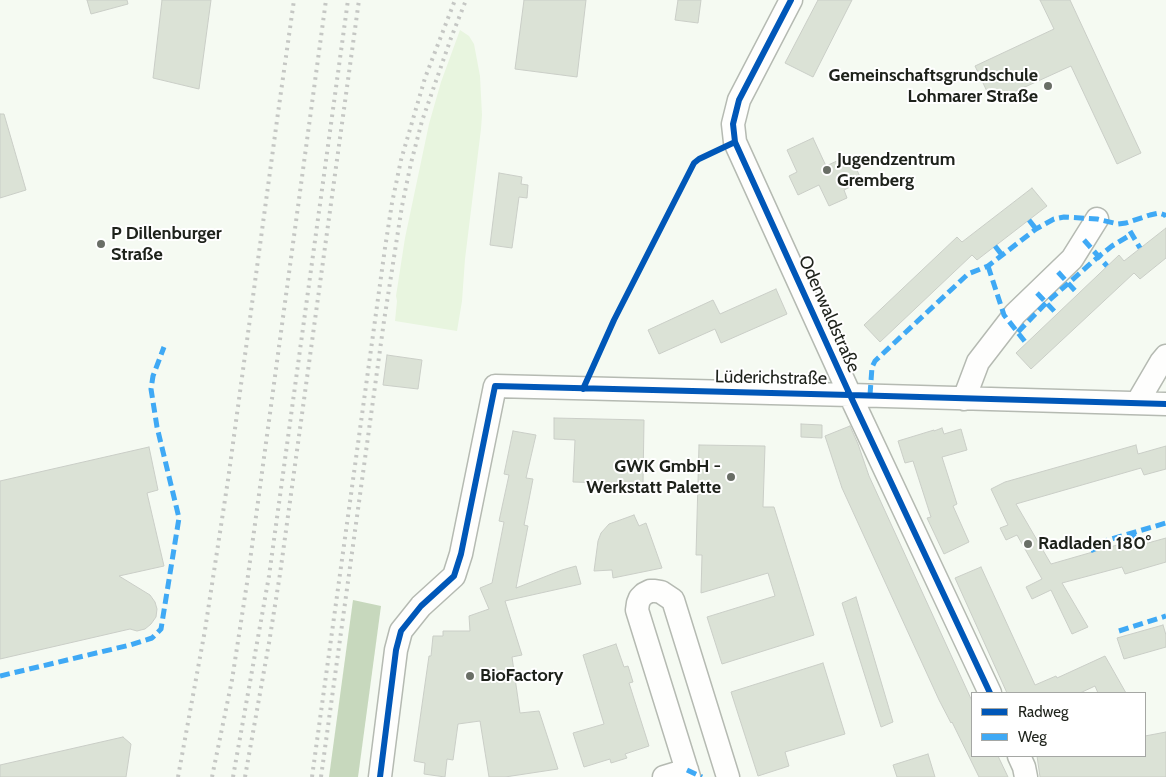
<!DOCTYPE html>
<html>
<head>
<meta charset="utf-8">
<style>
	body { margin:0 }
	#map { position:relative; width:1166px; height:777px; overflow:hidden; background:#f5faf2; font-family:Cabin,sans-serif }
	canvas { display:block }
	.legend { position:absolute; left:971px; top:692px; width:175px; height:65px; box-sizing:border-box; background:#fff; border:1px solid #a5a7a4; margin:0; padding:6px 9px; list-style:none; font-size:15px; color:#1e221b }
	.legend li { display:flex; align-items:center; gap:10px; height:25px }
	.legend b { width:25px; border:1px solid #a5a7a4 }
</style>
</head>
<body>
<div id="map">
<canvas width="1166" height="777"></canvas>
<ul class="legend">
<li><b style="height:6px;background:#0057b8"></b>Radweg</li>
<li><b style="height:6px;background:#3fa9f5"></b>Weg</li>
</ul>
</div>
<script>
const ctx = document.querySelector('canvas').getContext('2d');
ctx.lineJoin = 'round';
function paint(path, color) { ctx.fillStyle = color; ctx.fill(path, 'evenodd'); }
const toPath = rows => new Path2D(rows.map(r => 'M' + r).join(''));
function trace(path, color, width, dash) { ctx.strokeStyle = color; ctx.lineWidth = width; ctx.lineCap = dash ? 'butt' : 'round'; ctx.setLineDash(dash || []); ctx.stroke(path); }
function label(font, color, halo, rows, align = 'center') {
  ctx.font = font + ' Cabin,sans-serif'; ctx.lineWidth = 4; ctx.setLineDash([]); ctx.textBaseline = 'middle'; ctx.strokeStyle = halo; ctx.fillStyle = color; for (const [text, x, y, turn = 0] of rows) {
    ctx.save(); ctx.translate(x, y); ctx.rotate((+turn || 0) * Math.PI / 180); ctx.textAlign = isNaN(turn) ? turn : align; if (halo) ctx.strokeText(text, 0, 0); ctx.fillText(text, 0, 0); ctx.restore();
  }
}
const green = toPath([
	[460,30,469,36,474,44,480,76,482,115,481,129,465,259,462,301,457,331,395,321,397,301,396,296,405,238,429,124,441,82]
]);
const forest = toPath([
	[353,600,381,606,358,777,329,777]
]);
const building = toPath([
	[87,0,127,0,128,4,91,14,87,0],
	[162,0,211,0,199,89,153,78,162,0],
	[524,0,586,0,577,77,515,69,524,0],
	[678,0,701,0,698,23,675,20,678,0],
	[818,0,852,0,813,77,785,63,818,0],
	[1040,0,1070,0,1141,153,1117,164,1071,66,992,102,975,66,1054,29,1040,0],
	[0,114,4,114,26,190,0,198,0,114],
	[813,138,826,166,850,155,862,181,844,190,847,198,829,206,819,185,798,195,789,176,797,172,787,150,813,138],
	[499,173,522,177,521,184,528,185,527,198,519,197,512,248,490,245,499,173],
	[1032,188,1047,206,977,260,972,255,880,342,864,325,957,237,962,242,1032,188],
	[1166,228,1166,258,1140,279,1134,273,1031,369,1016,353,1119,255,1124,261,1166,228],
	[776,289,787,314,721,343,715,329,659,354,648,330,713,300,720,314,776,289],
	[387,355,422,360,418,389,383,385,387,355],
	[554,418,644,420,643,484,573,482,575,440,554,439,554,418],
	[801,424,822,425,822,438,801,437,801,424],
	[850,426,858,444,869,476,972,701,972,756,998,756,1008,777,979,777,952,722,951,723,939,700,842,488,825,436,850,426],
	[942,428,944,434,961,429,967,450,942,457,957,504,953,506,969,542,944,554,927,518,931,517,913,461,905,463,898,441,934,430,934,431,942,428],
	[513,431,536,435,526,478,533,479,524,525,528,526,516,588,562,570,576,566,581,584,505,601,522,655,512,657,520,713,539,711,558,769,505,777,489,777,480,721,458,724,453,760,447,759,445,777,424,774,425,763,414,761,429,656,431,656,433,636,443,636,443,631,470,631,469,616,489,609,480,588,492,583,504,522,499,521,509,475,504,474,513,431],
	[699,445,765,446,763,507,774,507,814,635,722,664,707,617,775,596,768,573,701,593,702,555,696,555,699,445],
	[1136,445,1138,454,1166,446,1166,469,1144,475,1141,468,1016,504,1051,564,1117,545,1119,551,1166,538,1166,562,1125,574,1122,567,1062,583,1088,627,1072,634,1051,590,1032,599,1026,587,1042,579,1017,535,1006,540,1000,528,1008,525,991,489,1005,482,1136,445],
	[149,447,158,490,147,493,164,566,119,576,150,595,155,602,157,609,156,617,151,624,145,629,137,631,130,629,0,659,0,481,149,447],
	[634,515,639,526,646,523,662,568,613,578,612,570,594,571,598,541,601,533,609,524,634,515],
	[981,567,1035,685,1056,676,1057,678,1105,656,1126,693,1098,693,1095,686,1080,693,1007,693,955,578,981,567],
	[856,597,893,722,881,727,842,603,856,597],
	[1163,625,1166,635,1166,647,1124,659,1117,638,1163,625],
	[616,644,624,667,628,666,633,682,629,683,649,746,625,754,627,758,611,763,610,759,584,767,573,733,604,724,583,655,616,644],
	[823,663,845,734,785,752,789,766,758,776,731,692,823,663],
	[1166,732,1166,777,1040,777,1037,756,1145,756,1145,736,1166,732],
	[123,737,131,744,126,777,0,777,0,765,123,737],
	[928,754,935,777,897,777,893,765,928,754]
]);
const minor = toPath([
	[791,0,739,100,733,124,735,142,850,395,990,693],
	[964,399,978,362,1015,314,1072,259,1097,219],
	[1137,403,1161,362,1166,356],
	[1019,756,1024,767,1026,777],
	[380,777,396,650,401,631,421,606,454,576,461,554,495,386,850,395,1166,404],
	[664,777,687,770],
	[689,777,637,610,638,603,640,598,644,594,650,591,655,591,661,592,673,600,728,777]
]);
const rail = toPath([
	[178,777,205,630,228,480,278,113,294,0],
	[212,777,232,680,247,583,326,0],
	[233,777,269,576,348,0],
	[245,777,269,643,280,574,359,0],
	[312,777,385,248,392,203,401,160,425,78,455,0],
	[321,777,384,321,402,206,411,163,422,121,451,38,466,0]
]);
const quiet = toPath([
	[1029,220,1036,229],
	[1130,231,1140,248],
	[1084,240,1107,266],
	[995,246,1002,255],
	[988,266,1004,315,1026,343],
	[1058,272,1078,294],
	[1037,293,1057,314],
	[1018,332,1046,303,1098,257,1112,246,1132,234],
	[870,395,872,367,875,361,968,274,988,266,1036,229,1054,219,1064,217,1097,219,1118,224,1126,223,1150,215,1159,213,1165,215,1166,217],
	[1133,533,1137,546],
	[1094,552,1091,545,1166,523],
	[1119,631,1166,616],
	[0,676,130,645,152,638,161,629,179,518,157,427,151,389,153,376,164,347],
	[687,770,702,777]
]);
const cycleway = toPath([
	[791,0,739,100,733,124,735,142,850,395,990,693],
	[583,389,614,320,694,163,699,159,735,142],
	[380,777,396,650,401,631,421,606,454,576,461,554,495,386,850,395,1166,404]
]);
const markers = [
	[1048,86,5,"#696e66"],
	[827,170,5,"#696e66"],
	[101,244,5,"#696e66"],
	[731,477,5,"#696e66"],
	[1028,544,5,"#696e66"],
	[470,676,5,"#696e66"]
];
const poiNames = [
	["Gemeinschaftsgrundschule",1038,76,"right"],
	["Lohmarer Straße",1038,97,"right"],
	["Jugendzentrum",837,160],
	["Gremberg",837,181],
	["P Dillenburger",111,234],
	["Straße",111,255],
	["GWK GmbH -",721,467,"right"],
	["Werkstatt Palette",721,488,"right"],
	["Radladen 180°",1038,544],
	["BioFactory",480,676]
];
const streetNames = [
	["Odenwaldstraße",829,314,66],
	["Lüderichstraße",771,378,1]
];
paint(green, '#e8f5df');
paint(forest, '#c7d8bd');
paint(building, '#dbe2d6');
trace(building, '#cacec7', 1);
trace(minor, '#b5bab2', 25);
trace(minor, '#fefefd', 22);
trace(rail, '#c5c7c4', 4, [2.5, 5]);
trace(quiet, '#3fa9f5', 5, [10, 5]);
trace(cycleway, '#0057b8', 6);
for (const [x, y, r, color] of markers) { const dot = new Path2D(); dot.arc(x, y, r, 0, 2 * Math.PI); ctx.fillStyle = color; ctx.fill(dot); trace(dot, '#fff', 2); }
label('bold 18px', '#1e221b', '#fff', poiNames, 'left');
label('18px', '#1e221b', '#fff', streetNames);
</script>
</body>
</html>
